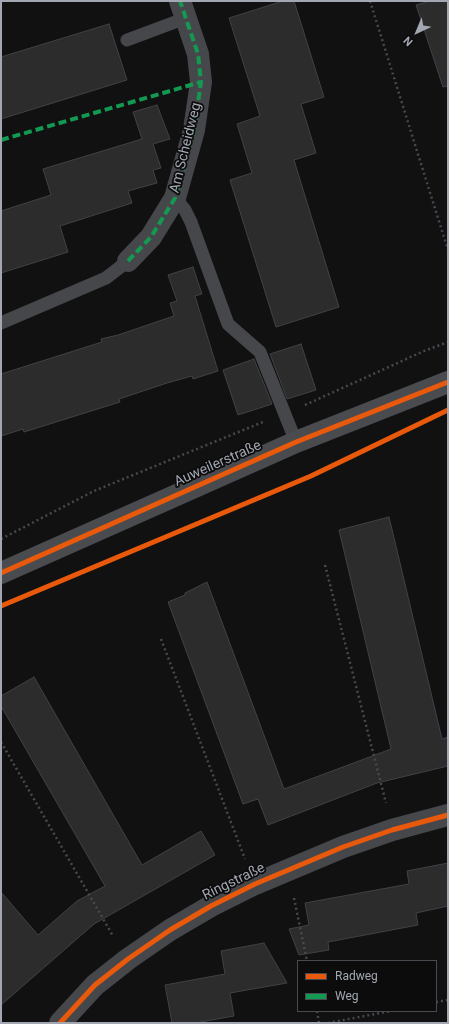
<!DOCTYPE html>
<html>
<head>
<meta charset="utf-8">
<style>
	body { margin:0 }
	#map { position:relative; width:449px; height:1024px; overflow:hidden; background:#111112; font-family:Roboto,sans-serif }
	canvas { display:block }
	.frame { position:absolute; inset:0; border:2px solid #a3a7b2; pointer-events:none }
	.legend { position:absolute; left:297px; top:960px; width:140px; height:52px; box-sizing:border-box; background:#0c0c0d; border:1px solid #484a4f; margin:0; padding:5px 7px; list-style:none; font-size:12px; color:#a3a7b2 }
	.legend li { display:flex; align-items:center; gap:8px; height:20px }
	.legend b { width:20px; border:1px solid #484a4f }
	.north { position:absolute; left:397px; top:12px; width:40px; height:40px; -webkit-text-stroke:3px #0c0c0d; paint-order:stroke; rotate:224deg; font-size:11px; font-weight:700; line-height:16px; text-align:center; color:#a3a7b2 }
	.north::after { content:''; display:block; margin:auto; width:14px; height:18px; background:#a3a7b2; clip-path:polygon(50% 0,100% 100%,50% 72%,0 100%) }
</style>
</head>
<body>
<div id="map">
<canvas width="449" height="1024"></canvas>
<div class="frame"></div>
<ul class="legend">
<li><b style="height:5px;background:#e8590c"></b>Radweg</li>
<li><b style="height:5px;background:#139951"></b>Weg</li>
</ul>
<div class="north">N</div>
</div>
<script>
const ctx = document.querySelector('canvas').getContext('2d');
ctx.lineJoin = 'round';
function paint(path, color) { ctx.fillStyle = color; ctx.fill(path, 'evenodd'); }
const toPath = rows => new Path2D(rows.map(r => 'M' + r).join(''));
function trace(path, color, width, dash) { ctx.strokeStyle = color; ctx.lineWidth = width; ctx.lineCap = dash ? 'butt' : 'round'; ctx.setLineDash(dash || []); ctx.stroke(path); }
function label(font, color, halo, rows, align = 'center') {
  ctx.font = font + ' Roboto,sans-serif'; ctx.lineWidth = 3.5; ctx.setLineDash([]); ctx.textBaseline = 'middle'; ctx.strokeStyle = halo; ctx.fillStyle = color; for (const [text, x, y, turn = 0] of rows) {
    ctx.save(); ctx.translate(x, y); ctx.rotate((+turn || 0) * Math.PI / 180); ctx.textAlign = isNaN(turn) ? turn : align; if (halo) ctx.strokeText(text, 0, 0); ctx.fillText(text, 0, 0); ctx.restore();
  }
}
const building = toPath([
	[283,1,294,1,324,97,301,104,316,153,294,160,339,307,276,327,230,180,252,173,237,124,260,116,229,18,283,1],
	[430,1,448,1,448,86,443,87,416,5,430,1],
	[109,24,127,80,1,119,1,57,109,24],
	[157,105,170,139,153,144,161,168,153,170,157,183,128,191,132,203,60,226,68,252,1,273,1,211,51,195,43,169,142,139,133,112,157,105],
	[193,267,202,294,195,296,218,371,193,379,192,376,167,383,119,399,120,402,24,432,23,429,1,436,1,374,102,342,101,339,118,335,174,316,170,303,177,301,168,275,193,267],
	[301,344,316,390,287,399,270,354,301,344],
	[254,359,272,404,238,415,223,370,254,359],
	[389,517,442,739,448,737,448,766,377,783,268,825,258,799,243,804,168,602,185,595,185,593,207,582,284,789,391,749,339,530,389,517],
	[34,677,142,865,201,831,215,855,94,924,1,1005,1,892,38,935,77,901,105,886,1,706,1,696,34,677],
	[448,863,448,906,416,913,418,925,328,942,329,950,299,955,289,929,309,925,305,903,409,884,407,871,448,863],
	[264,943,287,983,230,993,234,1016,195,1023,172,1023,165,985,225,974,221,951,264,943]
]);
const path = toPath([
	[370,1,448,250],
	[305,405,424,351,448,342],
	[1,539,94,491,263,422],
	[325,565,386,803],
	[161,639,245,859],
	[1,742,113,936],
	[294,898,307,961],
	[436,1002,448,1000],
	[317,1011,319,1023],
	[328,1023,391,1011]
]);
const lane = toPath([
	[127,40,186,18],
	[175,198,185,210,191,222,228,324,260,352,296,442],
	[1,323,106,278,128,261]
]);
const street = toPath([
	[128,261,151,237,175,198,194,130,201,82,198,54,180,1],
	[60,1023,95,985,128,959,170,930,211,906,255,884,343,847,392,830,448,815]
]);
const secondary = toPath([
	[1,573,296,442,448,382]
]);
const quiet = toPath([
	[1,140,201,82],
	[128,261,151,237,175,198,194,130,201,82,198,54,180,1]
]);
const cycleway = toPath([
	[1,573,296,442,448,382],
	[1,606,311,476,448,410],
	[60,1023,95,985,128,959,170,930,211,906,255,884,343,847,392,830,448,815]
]);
const streetNames = [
	["Am Scheidweg",186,148,-76],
	["Auweilerstraße",218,464,-24],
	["Ringstraße",234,882,-26]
];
paint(building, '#2c2c2d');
trace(building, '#414245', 1);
trace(path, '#47494c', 2.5, [2, 3]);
trace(lane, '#46474a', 13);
trace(street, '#46474a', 22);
trace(secondary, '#4a4b4e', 22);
trace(quiet, '#139951', 4, [8, 4]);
trace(cycleway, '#e8590c', 5);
label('14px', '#a3a7b2', '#0c0c0d', streetNames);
</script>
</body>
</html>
